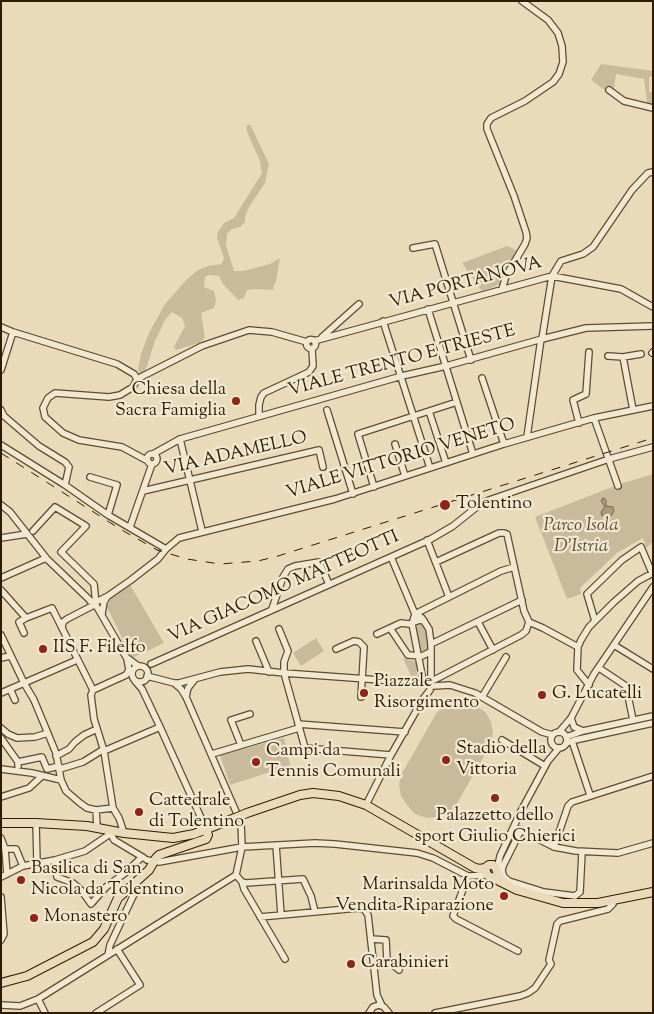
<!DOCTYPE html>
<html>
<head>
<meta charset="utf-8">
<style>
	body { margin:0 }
	#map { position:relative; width:654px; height:1014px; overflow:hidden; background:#e9dbba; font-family:"Sorts Mill Goudy",serif }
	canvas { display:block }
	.frame { position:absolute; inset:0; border:2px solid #2f1b02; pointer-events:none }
</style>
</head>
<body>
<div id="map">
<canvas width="654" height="1014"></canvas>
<div class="frame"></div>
</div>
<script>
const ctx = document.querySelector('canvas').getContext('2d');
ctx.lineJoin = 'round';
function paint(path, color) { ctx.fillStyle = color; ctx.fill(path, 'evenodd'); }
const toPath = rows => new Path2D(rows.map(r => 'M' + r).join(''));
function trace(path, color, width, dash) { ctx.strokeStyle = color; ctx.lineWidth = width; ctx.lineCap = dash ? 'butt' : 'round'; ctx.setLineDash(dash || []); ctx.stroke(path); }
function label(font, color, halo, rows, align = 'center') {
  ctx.font = font + ' "Sorts Mill Goudy",serif'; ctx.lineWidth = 4.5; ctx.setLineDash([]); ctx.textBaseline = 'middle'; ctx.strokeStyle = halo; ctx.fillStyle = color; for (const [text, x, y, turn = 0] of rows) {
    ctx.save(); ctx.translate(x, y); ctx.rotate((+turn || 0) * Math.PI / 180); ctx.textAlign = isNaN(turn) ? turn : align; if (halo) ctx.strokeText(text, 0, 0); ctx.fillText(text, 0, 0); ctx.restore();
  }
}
const green = toPath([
	[601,64,653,71,653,76,649,77,649,91,653,93,653,105,647,102,644,79,616,74,614,89,610,86,606,91,591,80],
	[248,124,251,126,269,164,265,183,249,207,245,217,245,222,240,227,232,229,227,234,226,245,234,271,243,271,270,264,280,258,276,281,273,287,274,290,256,289,247,290,244,298,238,300,223,284,219,276,209,275,205,277,204,287,214,291,216,300,214,308,201,313,205,338,199,343,176,350,174,347,185,326,182,318,172,312,165,320,155,341,146,369,143,374,139,373,138,369,141,354,149,333,165,304,187,279,198,270,208,266,221,264,223,261,224,258,217,238,218,232,224,223,234,218,262,173,260,161,248,134,246,128],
	[507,246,519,251,500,283,496,286,482,291,462,263],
	[653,474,653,542,646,548,643,538,617,553,580,588,581,594,567,599,535,517,620,484],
	[129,583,164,643,132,658,107,607,111,598],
	[421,623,426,627,428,633,428,646,426,652,421,651,417,637,416,627],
	[316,638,324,651,301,666,293,653],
	[403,658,416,662,417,675,416,678,412,678],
	[455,702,467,702,477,706,486,713,491,722,493,733,491,744,456,805,449,812,439,817,427,818,415,814,407,805,401,796,399,785,401,775,437,712,446,705],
	[284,738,291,769,282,772,273,771,230,785,220,755]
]);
const water = toPath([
	[603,498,606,500,606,506,613,507,614,511,611,516,607,517,602,516,601,512,605,507,601,501,603,498]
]);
const minor = toPath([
	[609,90,624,101,653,108],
	[413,248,435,244,471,360],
	[502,289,506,276,525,244,527,238,526,232,514,196,487,129,487,124,491,118,525,101,553,82,559,74,563,62,562,46,558,33,548,20,522,1],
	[428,309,473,454],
	[383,321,430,468],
	[1,327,13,332,117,364,134,374,137,379,133,387,120,395,109,397,55,393,48,398,43,408,45,417,63,433,79,440,122,447,148,461],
	[322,337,359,304],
	[542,339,552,276,561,261,583,254,593,247,632,190,648,173,653,172],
	'306.5 344a4.5 4.5 0 1 1 9 0a4.5 4.5 0 1 1-9 0Z',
	[314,341,552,276,621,289,653,307],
	[652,353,653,352],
	[608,356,623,357,641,354],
	[623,357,633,410],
	[1,370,13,332],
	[482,378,504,444],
	[137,379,202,346,249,330,272,332,307,342],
	[1,410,4,416,39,446,65,462,69,467,65,485],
	[327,410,353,494],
	[429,411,446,463],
	[259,416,259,405,261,397,264,393,309,372,313,366,312,349],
	[594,418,618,486],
	[579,423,573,400,586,394,589,352],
	[527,437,541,339],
	[180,439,202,531],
	[395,444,405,476],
	[1,445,65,485,108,515,166,549],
	'147 459a5 5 0 1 1 10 0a5 5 0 1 1-10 0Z',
	[153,454,180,439,402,376,446,366,542,339,586,328,653,326],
	[90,477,117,485,108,515],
	[374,487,358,434,457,402],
	[143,491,319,450,323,467],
	[1,505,10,512,47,559,97,607,126,657,138,666],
	[130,527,152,464],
	[33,531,55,507,86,526,61,552,94,584,96,605],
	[1,538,27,534],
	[427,540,449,597],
	[391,557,415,614,422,618,429,629,431,644,431,677],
	[436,562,499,533,504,533,507,534,524,611,529,622],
	[1,578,46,558],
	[1,590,26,618,52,608,93,690],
	[90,601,96,602,108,596,131,580,158,559,166,549,179,538,335,499,504,444,594,418,653,406],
	[272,609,283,577,288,569,295,566,319,562,329,584],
	[102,614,104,602,107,597],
	[415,614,501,571,514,567],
	[415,614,412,624,423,680],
	[595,621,587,594,622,560,641,547,652,573],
	[478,622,493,650],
	[529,622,543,628,578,647],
	[62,628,63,622,67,619,94,605],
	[390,628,408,655,422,656,430,652],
	[279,629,288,651,284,662,284,673,305,748,391,755],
	[24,633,19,622,26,618],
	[377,634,401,623,409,624,420,620,424,621],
	[1,635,24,683,34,700,56,753,61,780,66,791,80,803,87,808,96,810,113,808],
	[256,641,269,672],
	[431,644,522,600],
	[614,645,653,669],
	[336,649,354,641,359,642,364,647,361,697],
	[1,658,10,656],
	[151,664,429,540,453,526,478,506,489,500,609,459,653,447],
	'132 674a8 8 0 1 1 16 0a8 8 0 1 1-16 0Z',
	[599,668,626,686,633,720],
	[147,676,174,683,179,683,220,672,248,669,284,673,422,683],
	[434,680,521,635,526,631,529,622],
	[135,681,142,689,160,727,206,829],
	[174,683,181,689,186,697,241,823,242,847,236,875],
	[589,685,577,670,578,647,581,640,589,627,614,602,638,581,653,573],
	[434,686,450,685,475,693,542,732,553,735],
	[10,689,15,700],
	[93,690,91,695,94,719,104,751,113,808,119,818,124,833],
	[93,690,126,675,129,670,127,659],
	[1,693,77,660],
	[186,697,188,688,195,679],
	[482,697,506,657],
	[571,718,574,727,583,731],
	[298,724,405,732],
	[1,728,8,734,17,738,35,737,48,733],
	[559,732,571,718,594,674,653,587],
	'551 740a8 8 0 1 1 16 0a8 8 0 1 1-16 0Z',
	[566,737,583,731,653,716],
	[1,738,18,762,18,766],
	[502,740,545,766],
	[572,741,590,795],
	[566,743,575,740,653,723],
	[241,745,231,720,250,714],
	[104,751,160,727],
	[212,754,299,728],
	[56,756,69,749,75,742,84,735,97,729],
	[18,762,42,757,47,769,59,766],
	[1,769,32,773,61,780],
	[60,769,83,762,104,749],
	[1,797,29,788,42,776],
	[366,805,391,755,423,699,430,690],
	[96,810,97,827],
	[36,823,37,863],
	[514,827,554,847,576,851,618,853,653,843],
	[521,830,503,866,502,871,504,877,509,881,544,892,575,896,580,892,582,852],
	[112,831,112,836,114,840,144,858],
	[1,838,5,849,7,874],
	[276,845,281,915],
	[554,847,568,806,572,802,653,776],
	[5,849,16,849,23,866],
	[55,860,57,877,73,883,81,890,91,904,106,887,125,873,142,857],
	[147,860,159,862,242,847,315,843,335,844,417,853,433,858,468,876,487,875],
	[497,870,500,856,521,811,548,761,559,748],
	[236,875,242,882,244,889,285,959],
	[468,876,453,916,456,919,518,951],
	[1,877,23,866,55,860,85,851,107,836,112,831],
	[242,882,246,883,303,879,311,896,315,912],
	[1,897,4,934,1,940],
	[260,917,358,908,364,909,368,915,377,995,382,1006],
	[371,939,386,940,387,960,399,970],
	[108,955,110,945,136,890,137,880],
	[38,999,45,1013],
	[1,1005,20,1006,38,999,236,875],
	[96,1013,140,985,117,949],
	[369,1013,373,1007,379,1005,384,1007,389,1013],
	[435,1013,520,996,528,993,535,988,551,964,549,960,557,924,560,921,608,909,613,904,613,900]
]);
const major = toPath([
	[247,813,300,795,313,793,339,796,366,805,475,868,480,869,485,868,489,865,493,865,496,868,498,876,507,885],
	[1,823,36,823,87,826,124,833,173,838,194,834,235,818],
	[485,868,487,875,517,890,563,903,598,903,653,892],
	[1,983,27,976,93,942,104,929,118,898,149,870,156,858,159,855,206,839,208,835,206,829]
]);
const rail = toPath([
	[1,453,120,529,157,550,187,559,220,564,258,561,278,556,653,438]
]);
const majorBridge = toPath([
	[235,818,247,813]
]);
const markers = [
	[236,401,5,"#8f2418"],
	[445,505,6,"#8f2418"],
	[43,649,5,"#8f2418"],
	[364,693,5,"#8f2418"],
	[542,695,5,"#8f2418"],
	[446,760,5,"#8f2418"],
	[256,762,5,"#8f2418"],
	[495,798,5,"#8f2418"],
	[139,812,5,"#8f2418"],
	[21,880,5,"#8f2418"],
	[504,896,5,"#8f2418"],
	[34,918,5,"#8f2418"],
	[351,964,5,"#8f2418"]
];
const streetNames = [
	["VIA PORTANOVA",466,284,-15],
	["VIALE TRENTO E TRIESTE",402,362,-15],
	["VIA ADAMELLO",236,455,-13],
	["VIALE VITTORIO VENETO",401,460,-17],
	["VIA GIACOMO MATTEOTTI",284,588,-24]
];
const poiNames = [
	["Chiesa della",226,391,"right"],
	["Sacra Famiglia",226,412,"right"],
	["Tolentino",456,505],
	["IIS F. Filelfo",53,649],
	["Piazzale",374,683],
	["Risorgimento",374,704],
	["G. Lucatelli",552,695],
	["Stadio della",456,750],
	["Vittoria",456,771],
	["Campi da",266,752],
	["Tennis Comunali",266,773],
	["Cattedrale",149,802],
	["di Tolentino",149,823],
	["Palazzetto dello",495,817,"center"],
	["sport Giulio Chierici",495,838,"center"],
	["Basilica di San",31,870],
	["Nicola da Tolentino",31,891],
	["Marinsalda Moto",494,886,"right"],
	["Vendita-Riparazione",494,907,"right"],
	["Monastero",44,918],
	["Carabinieri",361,964]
];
const parkNames = [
	["Parco Isola",581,527],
	["D'Istria",581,548]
];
paint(green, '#c9ba9b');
paint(water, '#aa9a7b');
trace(water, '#79674b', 1);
trace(minor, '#5e4b30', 8);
trace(major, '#2f1b02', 10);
trace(minor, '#f1e8d2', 5.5);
trace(major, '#e9dbba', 8);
trace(rail, '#2f1b02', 1, [9, 9]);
trace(majorBridge, '#2f1b02', 10, []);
trace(majorBridge, '#e9dbba', 8);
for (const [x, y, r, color] of markers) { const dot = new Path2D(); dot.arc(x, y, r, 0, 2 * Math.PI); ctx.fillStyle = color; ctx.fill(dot); trace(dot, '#f1e8d2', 2); }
label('18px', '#2f1b02', '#f1e8d2', streetNames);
label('18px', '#2f1b02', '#f1e8d2', poiNames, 'left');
label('italic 18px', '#5d4b30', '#f1e8d2', parkNames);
</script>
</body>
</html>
